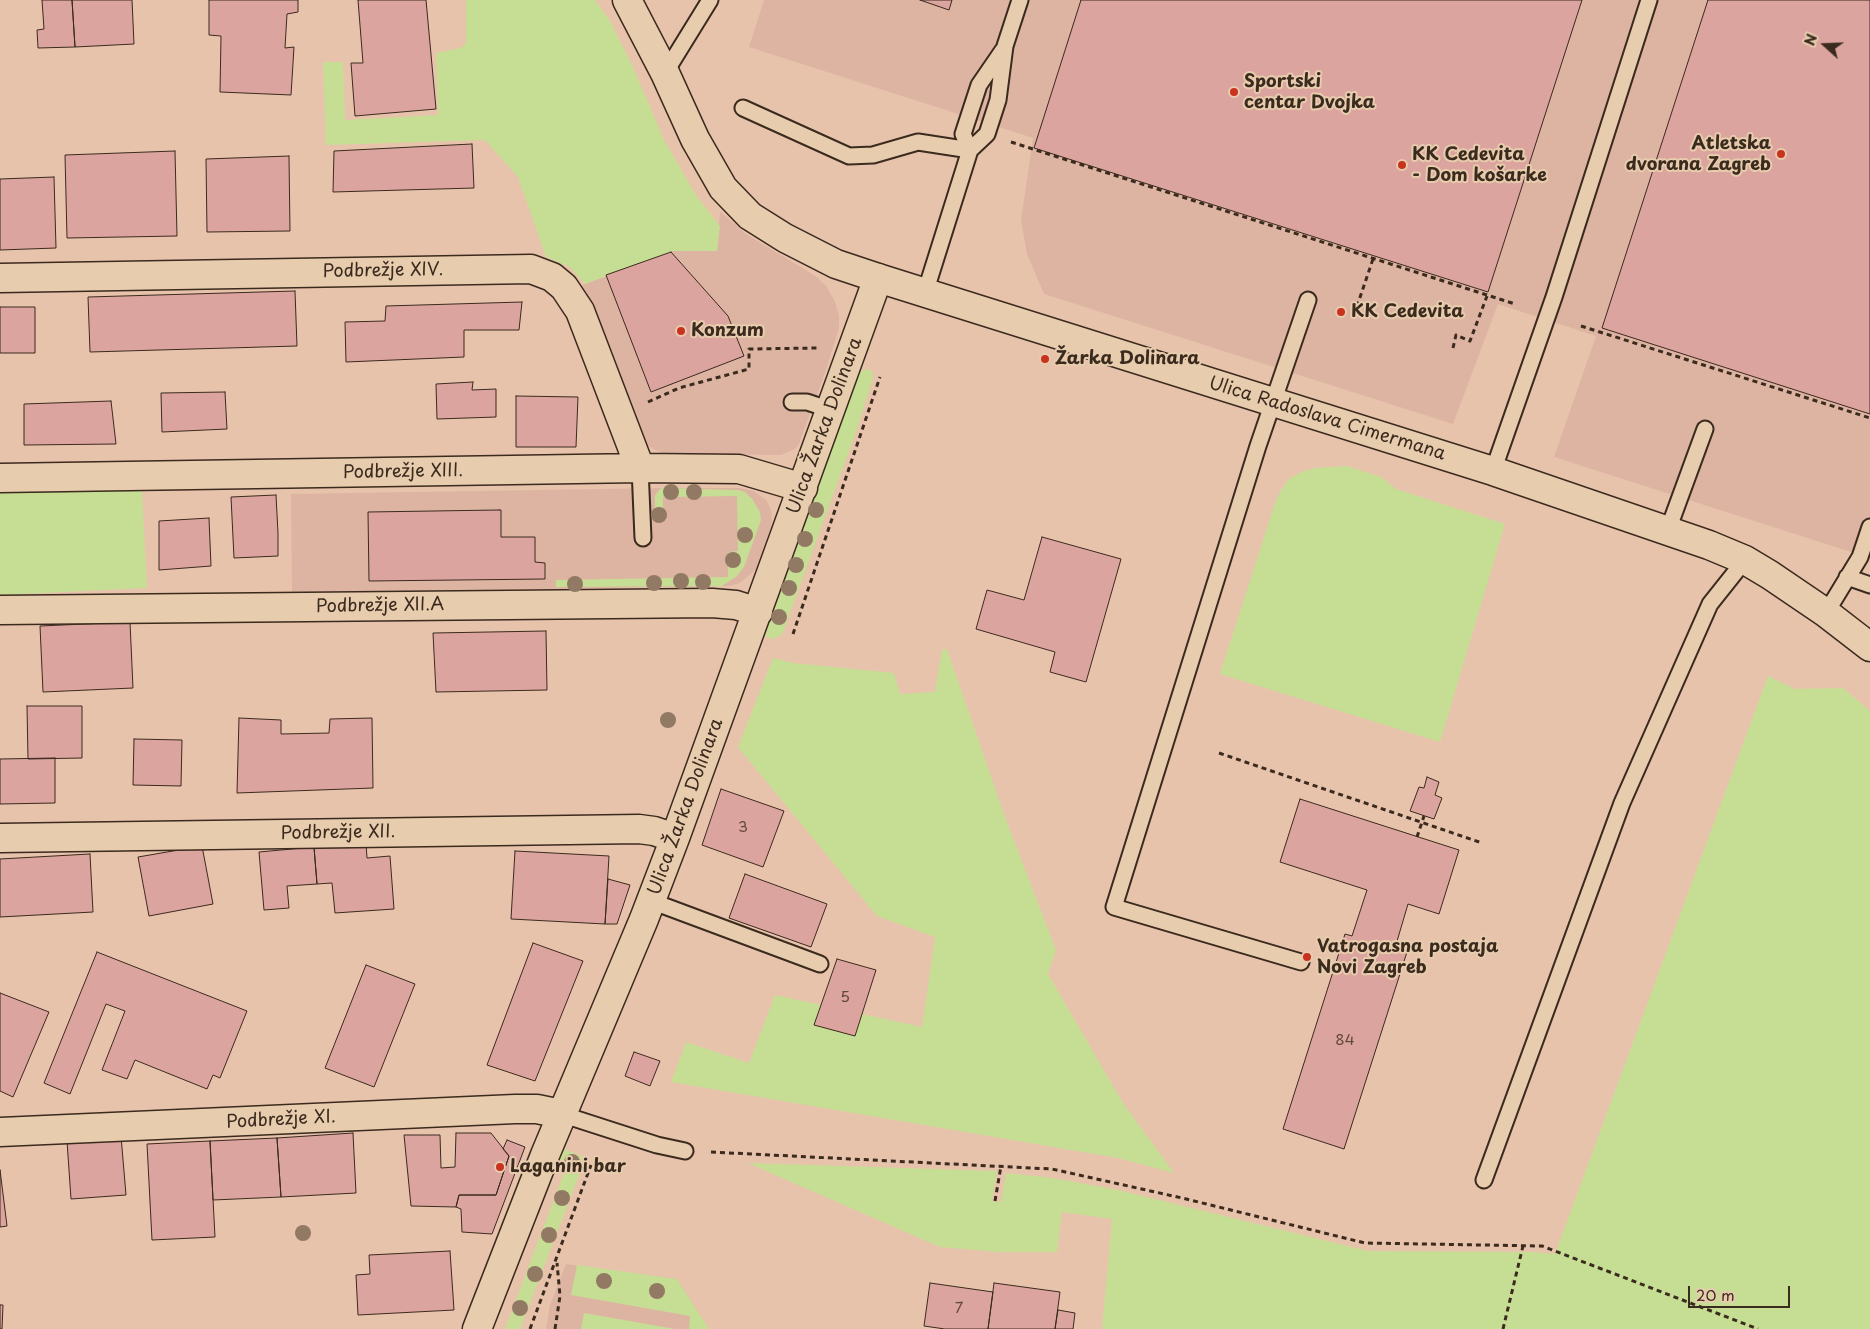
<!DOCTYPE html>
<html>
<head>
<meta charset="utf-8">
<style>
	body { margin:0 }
	#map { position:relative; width:1870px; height:1329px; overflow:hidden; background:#e8c3ac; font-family:"Playpen Sans",sans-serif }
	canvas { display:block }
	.north { position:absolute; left:1800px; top:20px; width:50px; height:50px; -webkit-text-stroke:4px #e7ccae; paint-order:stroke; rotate:290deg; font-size:14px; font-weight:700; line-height:20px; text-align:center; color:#3b2a1e }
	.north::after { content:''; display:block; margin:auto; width:18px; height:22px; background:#3b2a1e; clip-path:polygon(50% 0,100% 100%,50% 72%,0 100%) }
	.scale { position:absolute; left:1688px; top:1286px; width:102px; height:22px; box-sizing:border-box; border:2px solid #3b2a1e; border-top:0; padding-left:6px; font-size:15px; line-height:18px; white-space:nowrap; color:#3b2a1e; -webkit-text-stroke:4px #e7ccae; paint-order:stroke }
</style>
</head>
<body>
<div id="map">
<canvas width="1870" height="1329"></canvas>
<div class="north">N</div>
<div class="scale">20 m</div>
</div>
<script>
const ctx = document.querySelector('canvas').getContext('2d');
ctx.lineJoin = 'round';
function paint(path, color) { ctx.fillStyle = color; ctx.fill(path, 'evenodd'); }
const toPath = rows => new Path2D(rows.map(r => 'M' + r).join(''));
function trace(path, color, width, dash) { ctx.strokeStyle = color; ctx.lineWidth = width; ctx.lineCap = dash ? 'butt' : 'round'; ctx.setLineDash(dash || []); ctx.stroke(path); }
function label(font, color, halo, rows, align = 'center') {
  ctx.font = font + ' "Playpen Sans",sans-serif'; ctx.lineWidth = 4; ctx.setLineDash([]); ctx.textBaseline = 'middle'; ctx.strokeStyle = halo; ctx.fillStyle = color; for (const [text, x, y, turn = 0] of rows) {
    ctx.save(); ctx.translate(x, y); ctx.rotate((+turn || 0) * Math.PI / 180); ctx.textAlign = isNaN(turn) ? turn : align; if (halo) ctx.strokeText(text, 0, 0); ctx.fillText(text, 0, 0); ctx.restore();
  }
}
const built = toPath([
	[764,0,1870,0,1870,558,1554,457,1596,336,1498,304,1453,424,1044,294,1027,254,1021,220,1033,138,749,47],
	[720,211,746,234,817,277,827,287,835,302,839,316,839,328,826,370,799,444,795,449,781,455,676,454,662,453,648,446,637,434,577,287,673,251,717,251],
	[662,488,740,488,754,491,766,500,771,510,772,523,756,568,752,573,740,583,729,586,292,593,291,494],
	[566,1264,677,1279,709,1329,546,1329,550,1305]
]);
const green = toPath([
	[466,0,595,0,610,21,632,65,664,140,696,195,720,226,717,251,673,251,585,284,570,267,546,257,518,177,485,140,326,145,323,62,343,62,345,120,438,115,436,53,461,48,466,43],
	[866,369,872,371,873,378,856,432,783,632,780,636,772,639,765,636,859,373],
	[1347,466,1381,477,1396,489,1505,524,1440,742,1220,674,1275,503,1281,490,1289,479,1301,472,1315,468],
	[0,487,142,491,147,588,0,595],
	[662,488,738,490,745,492,753,500,760,512,761,520,744,567,737,576,722,586,556,587,556,580,728,577,728,554,729,552,738,551,737,496,663,497,663,519,661,522,656,520,655,517,655,496,659,490],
	[947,649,1005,817,1056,950,1048,974,1123,1103,1174,1173,1118,1158,671,1082,686,1042,749,1063,775,995,922,1027,935,937,877,916,738,747,773,658,793,663,894,673,900,694,935,692,942,650],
	[1768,676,1795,689,1843,688,1870,711,1870,1329,1102,1329,1112,1219,1062,1212,1057,1252,999,1252,940,1247,748,1163,997,1171,992,1201,1001,1202,1006,1173,1053,1178,1118,1190,1368,1251,1534,1252,1555,1254],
	[563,1149,579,1155,583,1158,583,1165,520,1329,505,1329,567,1165,560,1160],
	[577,1265,677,1279,709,1329,689,1329,690,1316,571,1295],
	[584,1313,675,1329,581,1329]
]);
const building = toPath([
	[42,0,72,0,75,47,38,48,37,30,44,29,42,0],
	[72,0,132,0,134,44,75,47,72,0],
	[209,0,298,0,298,12,287,14,285,48,294,47,291,95,220,92,221,36,209,35,209,0],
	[358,0,426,0,436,109,355,116,351,63,363,63,358,0],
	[920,0,952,0,949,10,920,0],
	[1081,0,1582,0,1488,292,1034,148,1081,0],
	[1708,0,1870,0,1870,414,1602,328,1708,0],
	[472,144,474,188,333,192,334,151,472,144],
	[175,151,177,236,67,238,65,155,175,151],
	[289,156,290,231,207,232,206,159,289,156],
	[54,177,56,248,0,250,0,179,54,177],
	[671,252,728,316,744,356,651,392,606,275,671,252],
	[295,291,297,346,90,352,88,297,295,291],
	[522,302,519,330,464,330,464,357,346,362,345,322,385,321,386,306,522,302],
	[0,307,35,307,35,353,0,353,0,307],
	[473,382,472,390,496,389,496,417,437,419,436,384,473,382],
	[225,392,227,429,162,432,161,393,225,392],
	[516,396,578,397,576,447,516,447,516,396],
	[111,401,116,444,24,445,24,404,111,401],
	[276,495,278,533,278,556,234,558,231,497,276,495],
	[499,510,501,510,501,537,535,537,535,562,545,563,545,579,369,581,368,512,499,510],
	[209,518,211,566,159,570,159,521,209,518],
	[1042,537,1121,559,1086,682,1050,672,1055,652,976,629,987,590,1024,600,1042,537],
	[130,622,133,688,43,692,40,626,130,622],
	[546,631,547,690,436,692,433,633,546,631],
	[27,706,82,706,82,758,28,759,27,706],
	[239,718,281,720,281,734,329,733,330,719,372,718,373,788,237,793,239,718],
	[134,739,182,740,181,786,133,785,134,739],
	[55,758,55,803,0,804,0,759,55,758],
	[1427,777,1439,782,1435,795,1442,798,1434,819,1410,811,1419,787,1424,788,1427,777],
	[721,789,784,811,763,867,702,845,721,789],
	[1300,799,1459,850,1439,914,1408,904,1395,948,1407,952,1344,1149,1283,1129,1345,934,1352,936,1367,890,1280,862,1300,799],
	[366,843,367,858,390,856,394,909,335,913,332,883,317,884,314,847,366,843],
	[202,846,213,904,149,916,138,857,202,846],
	[314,847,317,884,287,886,289,908,264,910,259,852,314,847],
	[515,851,609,856,605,924,511,919,515,851],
	[90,854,93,912,0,917,0,859,90,854],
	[745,874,827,904,811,947,729,918,745,874],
	[608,879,630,885,617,924,605,924,608,879],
	[533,943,583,961,535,1081,487,1065,533,943],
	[97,952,247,1011,220,1078,213,1075,207,1089,135,1060,127,1079,102,1070,125,1011,106,1004,70,1094,44,1083,97,952],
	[837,959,876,970,855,1036,814,1025,837,959],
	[366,965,415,984,374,1087,325,1068,366,965],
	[0,993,49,1012,13,1097,0,1091,0,993],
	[634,1052,660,1061,650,1086,625,1076,634,1052],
	[353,1133,356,1193,281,1197,277,1138,353,1133],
	[456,1133,491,1133,509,1156,496,1195,459,1195,456,1207,411,1206,404,1135,440,1135,441,1168,455,1167,456,1133],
	[121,1136,126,1195,71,1199,67,1141,121,1136],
	[277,1138,281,1197,213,1200,210,1141,277,1138],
	[507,1140,525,1147,492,1234,462,1232,461,1209,456,1207,459,1195,496,1195,509,1156,503,1149,507,1140],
	[210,1141,215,1237,152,1240,147,1144,210,1141],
	[0,1170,7,1226,0,1227,0,1170],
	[450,1251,454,1310,358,1315,356,1275,370,1274,369,1255,450,1251],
	[930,1283,993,1292,988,1329,945,1329,924,1326,930,1283],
	[994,1283,1060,1292,1055,1329,988,1329,994,1283],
	[0,1305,3,1305,2,1329,0,1329,0,1305],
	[1058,1310,1075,1313,1073,1329,1055,1329,1058,1310]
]);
const path = toPath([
	[1011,142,1515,304],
	[1354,315,1374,256],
	[1581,326,1870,418],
	[1453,348,1456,335,1470,341,1487,296],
	[648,402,679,388,749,369,749,349,819,348],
	[793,634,880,377],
	[1219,753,1482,843],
	[1417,837,1424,816],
	[711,1152,1052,1169,1182,1198,1365,1243,1542,1246,1758,1329],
	[995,1201,1001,1166],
	[530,1329,591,1165],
	[555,1329,560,1296,557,1263],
	[1503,1329,1523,1246]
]);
const lane = toPath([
	[665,73,710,0],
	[743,108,849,156,873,155,918,142,970,150],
	[970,150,963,134,979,85,1003,50],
	[925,293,970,150,987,134,998,100,1005,46,1020,0],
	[792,402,807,402,831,410],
	[640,468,643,538],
	[1493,471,1554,297,1649,0],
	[1668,530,1705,429],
	[1847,577,1870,585],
	[1826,613,1860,557,1870,527],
	[651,901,820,964],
	[1301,962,1114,907,1258,446,1308,300],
	[561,1114,657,1145,685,1151],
	[1484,1180,1622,803,1710,604,1745,560]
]);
const street = toPath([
	[0,278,531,269,552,277,564,287,580,311,640,468],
	[0,478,640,468,739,469,803,488],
	[0,610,712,603,736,605,758,612],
	[0,838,639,829,654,831,675,838],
	[0,1132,515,1109,537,1109,561,1114],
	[477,1329,545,1155,644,919,675,838,878,278]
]);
const secondary = toPath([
	[627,0,665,73,695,139,723,188,750,216,785,238,836,264,878,278,1493,471,1709,545,1745,560,1770,575,1826,613,1870,647]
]);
const trees = [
	[671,492],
	[694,492],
	[816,510],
	[659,515],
	[745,535],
	[805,539],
	[733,560],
	[796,565],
	[681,581],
	[703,582],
	[654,583],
	[575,584],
	[789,588],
	[779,617],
	[668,720],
	[572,1162],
	[562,1198],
	[303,1233],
	[549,1235],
	[535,1274],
	[604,1281],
	[657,1291],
	[520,1308]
];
const markers = [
	[1234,92,5,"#c8321e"],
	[1781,154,5,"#c8321e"],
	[1402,165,5,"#c8321e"],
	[1341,312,5,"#c8321e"],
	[681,331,5,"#c8321e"],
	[1045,359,5,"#c8321e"],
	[1307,957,5,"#c8321e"],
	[500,1167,5,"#c8321e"]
];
const numberNames = [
	["3",743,828],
	["5",845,998],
	["84",1345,1041],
	["7",959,1309]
];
const poiNames = [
	["Sportski",1244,82],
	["centar Dvojka",1244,103],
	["Atletska",1771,144,"right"],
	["dvorana Zagreb",1771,165,"right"],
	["KK Cedevita",1412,155],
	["- Dom košarke",1412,176],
	["KK Cedevita",1351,312],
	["Konzum",691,331],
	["Žarka Dolinara",1055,359],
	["Vatrogasna postaja",1317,947],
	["Novi Zagreb",1317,968],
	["Laganini bar",510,1167]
];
const streetNames = [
	["Podbrežje XIV.",383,271,-1],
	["Ulica Radoslava Cimermana",1327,419,17],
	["Ulica Žarka Dolinara",825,426,-70],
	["Podbrežje XIII.",403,472,-1],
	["Podbrežje XII.A",380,606,-1],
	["Ulica Žarka Dolinara",686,807,-70],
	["Podbrežje XII.",338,833,-1],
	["Podbrežje XI.",281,1120,-3]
];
paint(built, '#ddb4a2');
paint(green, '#c6de94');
paint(building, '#dca49e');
trace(building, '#3b2a1e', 1);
trace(lane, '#3b2a1e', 19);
trace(street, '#3b2a1e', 31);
trace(secondary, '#3b2a1e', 31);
trace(path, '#3b2a1e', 3, [5, 4]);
trace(lane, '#e7ccae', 15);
trace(street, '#e7ccae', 28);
trace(secondary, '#e7ccae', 28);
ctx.fillStyle = '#917964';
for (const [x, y] of trees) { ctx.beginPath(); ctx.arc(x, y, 8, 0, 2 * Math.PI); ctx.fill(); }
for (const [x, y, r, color] of markers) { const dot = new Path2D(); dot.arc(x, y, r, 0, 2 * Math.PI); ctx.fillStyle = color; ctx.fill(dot); trace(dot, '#e7ccae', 2); }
label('15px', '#63483e', null, numberNames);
label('bold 18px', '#3b2a1e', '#e7ccae', poiNames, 'left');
label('18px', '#3b2a1e', '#e7ccae', streetNames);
</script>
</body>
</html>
